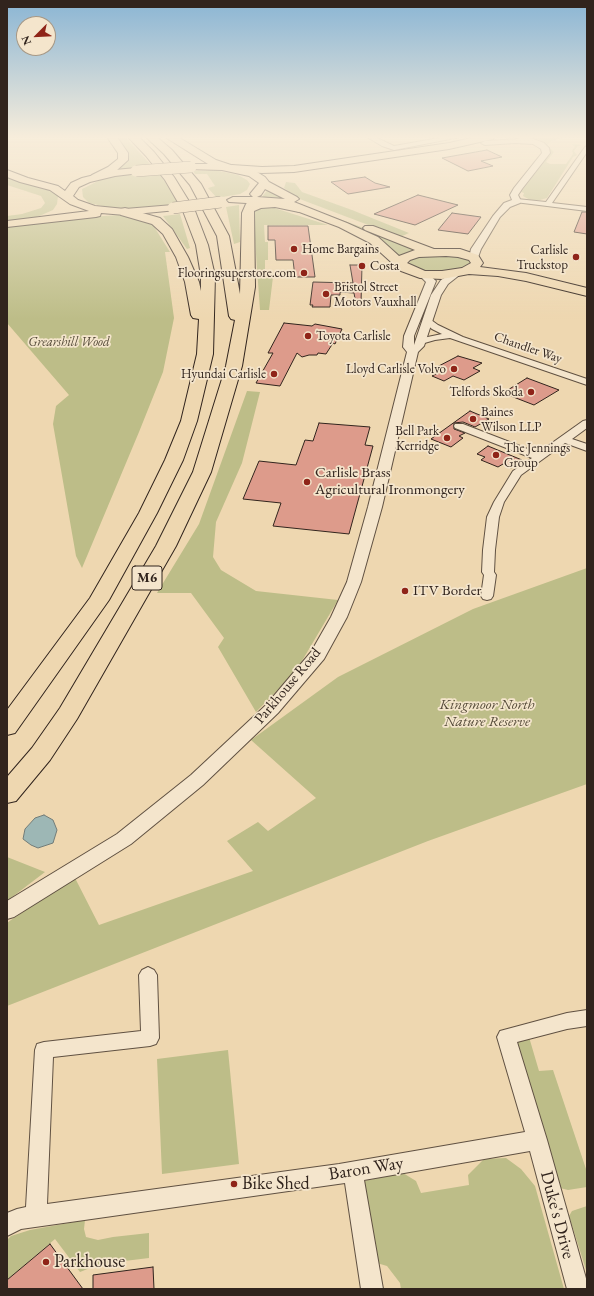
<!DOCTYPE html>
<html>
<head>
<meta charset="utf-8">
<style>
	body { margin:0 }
	#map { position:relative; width:594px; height:1296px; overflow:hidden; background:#eed7b0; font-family:"EB Garamond",serif }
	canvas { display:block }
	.frame { position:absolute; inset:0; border:8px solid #31241d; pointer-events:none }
	.north { position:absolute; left:16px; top:16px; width:40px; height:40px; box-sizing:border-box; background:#f4e5cc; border:1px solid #a69886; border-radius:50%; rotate:246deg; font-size:11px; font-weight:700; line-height:16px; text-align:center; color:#31241d }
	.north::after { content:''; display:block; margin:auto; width:14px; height:18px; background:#8f2418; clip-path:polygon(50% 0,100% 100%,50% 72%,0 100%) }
</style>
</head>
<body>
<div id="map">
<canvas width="594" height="1296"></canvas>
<div class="frame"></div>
<div class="north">N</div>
</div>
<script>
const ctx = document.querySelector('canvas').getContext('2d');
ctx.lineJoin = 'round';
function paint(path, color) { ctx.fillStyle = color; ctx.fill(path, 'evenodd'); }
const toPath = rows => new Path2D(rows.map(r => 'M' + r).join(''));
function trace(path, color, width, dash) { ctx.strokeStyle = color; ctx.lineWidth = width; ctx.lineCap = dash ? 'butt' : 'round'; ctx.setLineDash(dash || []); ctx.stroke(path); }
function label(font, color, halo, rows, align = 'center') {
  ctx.font = font + ' "EB Garamond",serif'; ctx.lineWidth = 3.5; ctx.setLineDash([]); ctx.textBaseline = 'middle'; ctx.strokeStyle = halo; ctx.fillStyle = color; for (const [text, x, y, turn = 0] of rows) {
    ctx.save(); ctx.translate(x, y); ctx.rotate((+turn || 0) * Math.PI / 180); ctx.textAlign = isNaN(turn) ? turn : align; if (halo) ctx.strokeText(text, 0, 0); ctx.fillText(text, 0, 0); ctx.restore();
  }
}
const green = toPath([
	[115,137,125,137,153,167,115,170,128,160],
	[533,137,563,138,552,141,547,145,554,152,546,162,550,164,566,164,573,154,572,151,575,146,572,145,573,144,582,145,578,146,574,151,577,155,573,157,547,198,540,200,530,200,523,196,524,193,521,192,551,152,545,145,547,144],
	[215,170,238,175,247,180,250,184,247,190,240,194,217,198,208,188,215,186,207,174,195,174,193,171],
	[159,172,178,204,132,209,112,208,89,203,83,197,82,189,100,180,118,175],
	[7,178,50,190,58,196,57,204,53,210,37,217,7,222,7,216,22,214,41,208,45,203,41,196,7,185],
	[286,182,295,183,302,192,352,210,409,233,400,237,297,198,284,188],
	[269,188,295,203,364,228,416,251,398,256,369,235,261,198],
	[239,205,240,242,234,244,226,207],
	[268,206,328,225,264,225,265,242,268,242,268,260,265,260,265,274,279,274,280,277,273,277,269,310,260,310,253,212,256,208],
	[180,214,190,248,187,249,163,216],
	[120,215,141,219,153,225,170,252,165,252,174,318,163,372,139,432,82,568,76,556,53,424,56,406,69,395,7,323,7,227,88,217],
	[449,254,465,257,471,263,464,268,440,273,422,271,409,266,410,259,414,257],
	[247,391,260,392,242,463,216,522,213,557,221,570,256,591,338,600,296,671,256,712,218,647,224,638,191,593,157,593,199,524],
	[587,568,587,784,428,841,7,1006,7,923,11,920,75,878,99,925,253,871,227,841,258,822,268,831,316,798,251,740,338,677,473,609],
	[7,857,45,872,7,901],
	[529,1037,539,1071,553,1070,587,1172,587,1187,568,1190,560,1188,513,1045,520,1039],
	[228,1050,239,1164,162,1174,157,1059],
	[506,1158,521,1169,535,1186,564,1289,401,1289,400,1283,387,1266,370,1261,362,1196,364,1181,403,1173,416,1181,421,1193,469,1185,468,1175,484,1159],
	[587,1206,587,1273,569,1216,572,1211],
	[85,1220,84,1229,86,1237,98,1240,113,1237,149,1233,149,1258,100,1264,80,1272,55,1239,7,1280,7,1240,11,1236,30,1230]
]);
const water = toPath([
	[44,815,53,820,57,830,53,843,38,848,31,845,23,839,25,829,35,818,44,815]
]);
const building = toPath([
	[487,150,502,157,481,161,493,166,468,171,442,158,487,150],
	[365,177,375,183,390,187,348,194,331,182,365,177],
	[418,195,458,205,415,225,374,214,418,195],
	[582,212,587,212,587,234,574,232,582,212],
	[452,213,481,217,468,234,438,230,452,213],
	[268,226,308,226,315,277,295,277,293,260,276,260,275,240,268,240,268,226],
	[350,265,362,265,361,304,356,304,354,293,340,292,340,295,331,295,330,307,312,307,313,305,310,305,313,282,353,283,350,265],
	[284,323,312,326,315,324,342,329,335,344,333,343,326,354,318,353,317,355,309,355,302,357,297,353,280,386,256,383,273,353,268,353,284,323],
	[458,356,482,363,473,368,480,371,464,380,453,376,444,381,432,376,440,372,433,369,458,356],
	[527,378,559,390,534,405,503,393,527,378],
	[470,411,489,419,475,427,463,422,454,423,454,429,465,433,459,436,463,438,451,447,431,439,470,411],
	[319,423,370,427,365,445,373,446,349,534,273,526,281,503,243,499,259,461,296,465,305,440,313,441,319,423],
	[488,446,522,460,511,468,503,464,498,467,481,460,485,457,477,454,488,446],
	[50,1244,83,1289,7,1289,7,1280,50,1244],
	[153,1267,154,1289,93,1289,93,1275,153,1267]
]);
const minor = toPath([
	[367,137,375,137,394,146,445,137,460,137,394,150,382,146,367,137],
	[587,146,587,152,552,203,587,207,587,211,515,202,515,200,517,199,546,202,585,147,587,146],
	[427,317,438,325,463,337,587,379,587,385,450,338,435,340,421,344,418,343,417,341,418,339,442,334,432,329,424,322,423,320,424,318,427,317],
	[587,420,587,428,572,439,587,444,587,451,565,443,521,475,504,502,499,517,495,550,494,572,496,575,493,596,491,599,487,600,483,599,481,596,484,575,482,572,483,550,487,517,494,502,513,471,532,458,455,428,454,426,455,424,463,424,538,453,583,421,587,420],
	[148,967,154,970,157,975,159,1038,156,1044,150,1046,53,1057,47,1204,339,1164,525,1132,497,1037,500,1031,567,1013,587,1010,587,1026,567,1029,517,1042,547,1140,587,1282,587,1289,567,1289,530,1151,364,1180,383,1289,361,1289,345,1183,21,1229,7,1236,7,1213,17,1209,26,1207,35,1050,37,1044,44,1042,141,1031,139,975,142,970,148,967]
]);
const tertiary = toPath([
	[517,137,528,137,544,143,549,148,550,153,522,189,518,195,521,201,520,203,510,207,500,217,481,249,477,260,471,260,469,258,471,249,493,216,504,203,512,200,510,195,514,188,542,153,541,149,533,144,515,143,485,145,481,143,485,141,520,139,517,137],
	[457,270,462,273,448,284,441,295,424,346,418,352,382,507,361,582,347,617,324,659,278,713,203,785,131,844,14,917,7,919,7,901,117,834,191,775,266,705,311,652,331,617,347,582,368,507,407,352,403,347,404,336,426,282,419,275,421,273,427,273,436,281,414,336,414,345,431,295,441,280,457,270]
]);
const primary = toPath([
	[476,137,494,137,493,139,449,149,294,172,262,173,232,171,227,168,232,165,262,167,294,166,449,143,476,137]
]);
const trunk = toPath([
	[191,164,222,164,257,172,265,177,269,182,297,197,299,199,294,202,347,223,378,237,399,256,415,250,365,230,363,228,365,226,373,226,434,249,460,249,478,255,483,263,480,267,526,273,587,288,587,296,526,281,498,276,469,274,442,279,420,278,401,271,370,243,339,227,281,205,229,202,227,200,233,197,253,197,250,194,259,183,249,176,222,170,187,169,186,167,191,164],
	[265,189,285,199,257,197,261,195,265,189],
	[446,256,458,257,469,260,471,263,462,268,442,271,425,271,407,263,410,260,419,257,446,256],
	[136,168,140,169,141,171,140,173,115,176,90,182,79,187,73,196,78,200,95,206,125,209,173,205,179,208,177,210,125,215,101,213,100,216,96,217,7,227,7,221,89,211,70,204,50,190,20,182,7,177,7,170,28,178,58,186,65,191,71,183,82,178,115,170,136,168]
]);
const motorway = toPath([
	[107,137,117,137,128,153,128,160,116,171,100,179,92,179,90,177,92,175,108,167,118,159,118,153,107,137],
	[128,137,139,137,154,152,174,177,195,211,208,245,215,276,213,354,197,421,183,460,157,513,109,600,15,733,7,735,7,710,90,598,139,513,165,460,181,421,197,354,199,319,193,318,191,315,185,282,176,257,163,234,152,224,121,215,119,212,121,209,125,208,160,218,172,229,188,257,199,282,201,291,201,276,196,245,183,211,165,180,146,156,128,137],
	[146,137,157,137,172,150,201,184,229,236,240,294,242,213,246,204,251,198,255,197,259,198,261,200,260,201,275,201,303,206,305,208,303,210,299,212,275,207,261,208,254,211,255,287,242,366,211,472,176,546,77,719,50,760,16,801,7,803,7,777,32,748,60,708,156,546,193,472,226,366,235,320,231,319,229,316,217,236,190,185,164,154,146,137],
	[165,137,178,137,216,160,234,166,235,168,230,171,208,164,165,137]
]);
const trunkBridge = toPath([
	[136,171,191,167],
	[173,208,221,202]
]);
const markers = [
	[294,249,4,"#8f2418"],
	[576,257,4,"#8f2418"],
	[362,266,4,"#8f2418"],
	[304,273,4,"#8f2418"],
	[326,294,4,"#8f2418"],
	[308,336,4,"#8f2418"],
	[454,369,4,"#8f2418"],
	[274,374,4,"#8f2418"],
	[531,392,4,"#8f2418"],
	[473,419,4,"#8f2418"],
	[447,438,4,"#8f2418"],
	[496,455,4,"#8f2418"],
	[307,482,4,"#8f2418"],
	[405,591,4,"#8f2418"],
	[234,1184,4,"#8f2418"],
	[46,1262,4,"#8f2418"]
];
const farPoinames = [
	["Home Bargains",302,249],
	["Carlisle",568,250,"right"],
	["Truckstop",568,265,"right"],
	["Costa",370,266],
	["Flooringsuperstore.com",296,273,"right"],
	["Bristol Street",334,287],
	["Motors Vauxhall",334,302],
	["Toyota Carlisle",316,336],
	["Lloyd Carlisle Volvo",446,369,"right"],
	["Hyundai Carlisle",266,374,"right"],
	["Telfords Skoda",523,392,"right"],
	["Baines",481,412],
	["Wilson LLP",481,427],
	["Bell Park",439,431,"right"],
	["Kerridge",439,446,"right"],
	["The Jennings",504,448],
	["Group",504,463]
];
const farParknames = [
	["Grearshill Wood",69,342]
];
const farStreetnames = [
	["Chandler Way",528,348,19]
];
const shields = [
	[147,578,30]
];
const shieldNames = [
	["M6",147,578]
];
const poiNames = [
	["Carlisle Brass",315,473],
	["Agricultural Ironmongery",315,490],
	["ITV Border",413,591]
];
const streetNames = [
	["Parkhouse Road",288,686,-50]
];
const parkNames = [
	["Kingmoor North",487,705],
	["Nature Reserve",487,722]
];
const nearStreetnames = [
	["Baron Way",366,1169,-9],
	["Duke's Drive",557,1215,75]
];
const nearPoinames = [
	["Bike Shed",242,1184],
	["Parkhouse",54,1262]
];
paint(green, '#bdbd88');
paint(water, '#9db7b5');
trace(water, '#727c78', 1);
paint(building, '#dd9b8b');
trace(building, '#31241d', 1);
trace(minor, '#605142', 2);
trace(tertiary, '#605142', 2);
trace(primary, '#31241d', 2);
trace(trunk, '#31241d', 2);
trace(motorway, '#31241d', 2);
paint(minor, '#f4e5cc');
paint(tertiary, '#f4e5cc');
paint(primary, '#eed7b0');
paint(trunk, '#eed7b0');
paint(motorway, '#eed7b0');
trace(trunkBridge, '#31241d', 12, []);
trace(trunkBridge, '#eed7b0', 11);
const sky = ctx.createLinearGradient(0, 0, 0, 319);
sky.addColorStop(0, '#8ab5d4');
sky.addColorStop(0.43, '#f7eddb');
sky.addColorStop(1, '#f7eddb00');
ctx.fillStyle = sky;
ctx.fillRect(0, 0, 594, 319);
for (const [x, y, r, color] of markers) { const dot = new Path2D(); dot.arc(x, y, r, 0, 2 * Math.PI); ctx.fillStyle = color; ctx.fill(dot); trace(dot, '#f4e5cc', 1.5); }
label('13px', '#31241d', '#f4e5cc', farPoinames, 'left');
label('italic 13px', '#544a38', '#f4e5cc', farParknames);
label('13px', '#31241d', '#f4e5cc', farStreetnames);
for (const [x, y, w] of shields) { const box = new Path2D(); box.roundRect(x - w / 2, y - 12, w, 24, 3); ctx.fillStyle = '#f4e5cc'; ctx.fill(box); trace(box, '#31241d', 1); }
label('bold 14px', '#31241d', null, shieldNames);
label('15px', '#31241d', '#f4e5cc', poiNames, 'left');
label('15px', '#31241d', '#f4e5cc', streetNames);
label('italic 15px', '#544a38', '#f4e5cc', parkNames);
label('18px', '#31241d', '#f4e5cc', nearStreetnames);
label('18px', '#31241d', '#f4e5cc', nearPoinames, 'left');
</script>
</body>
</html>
